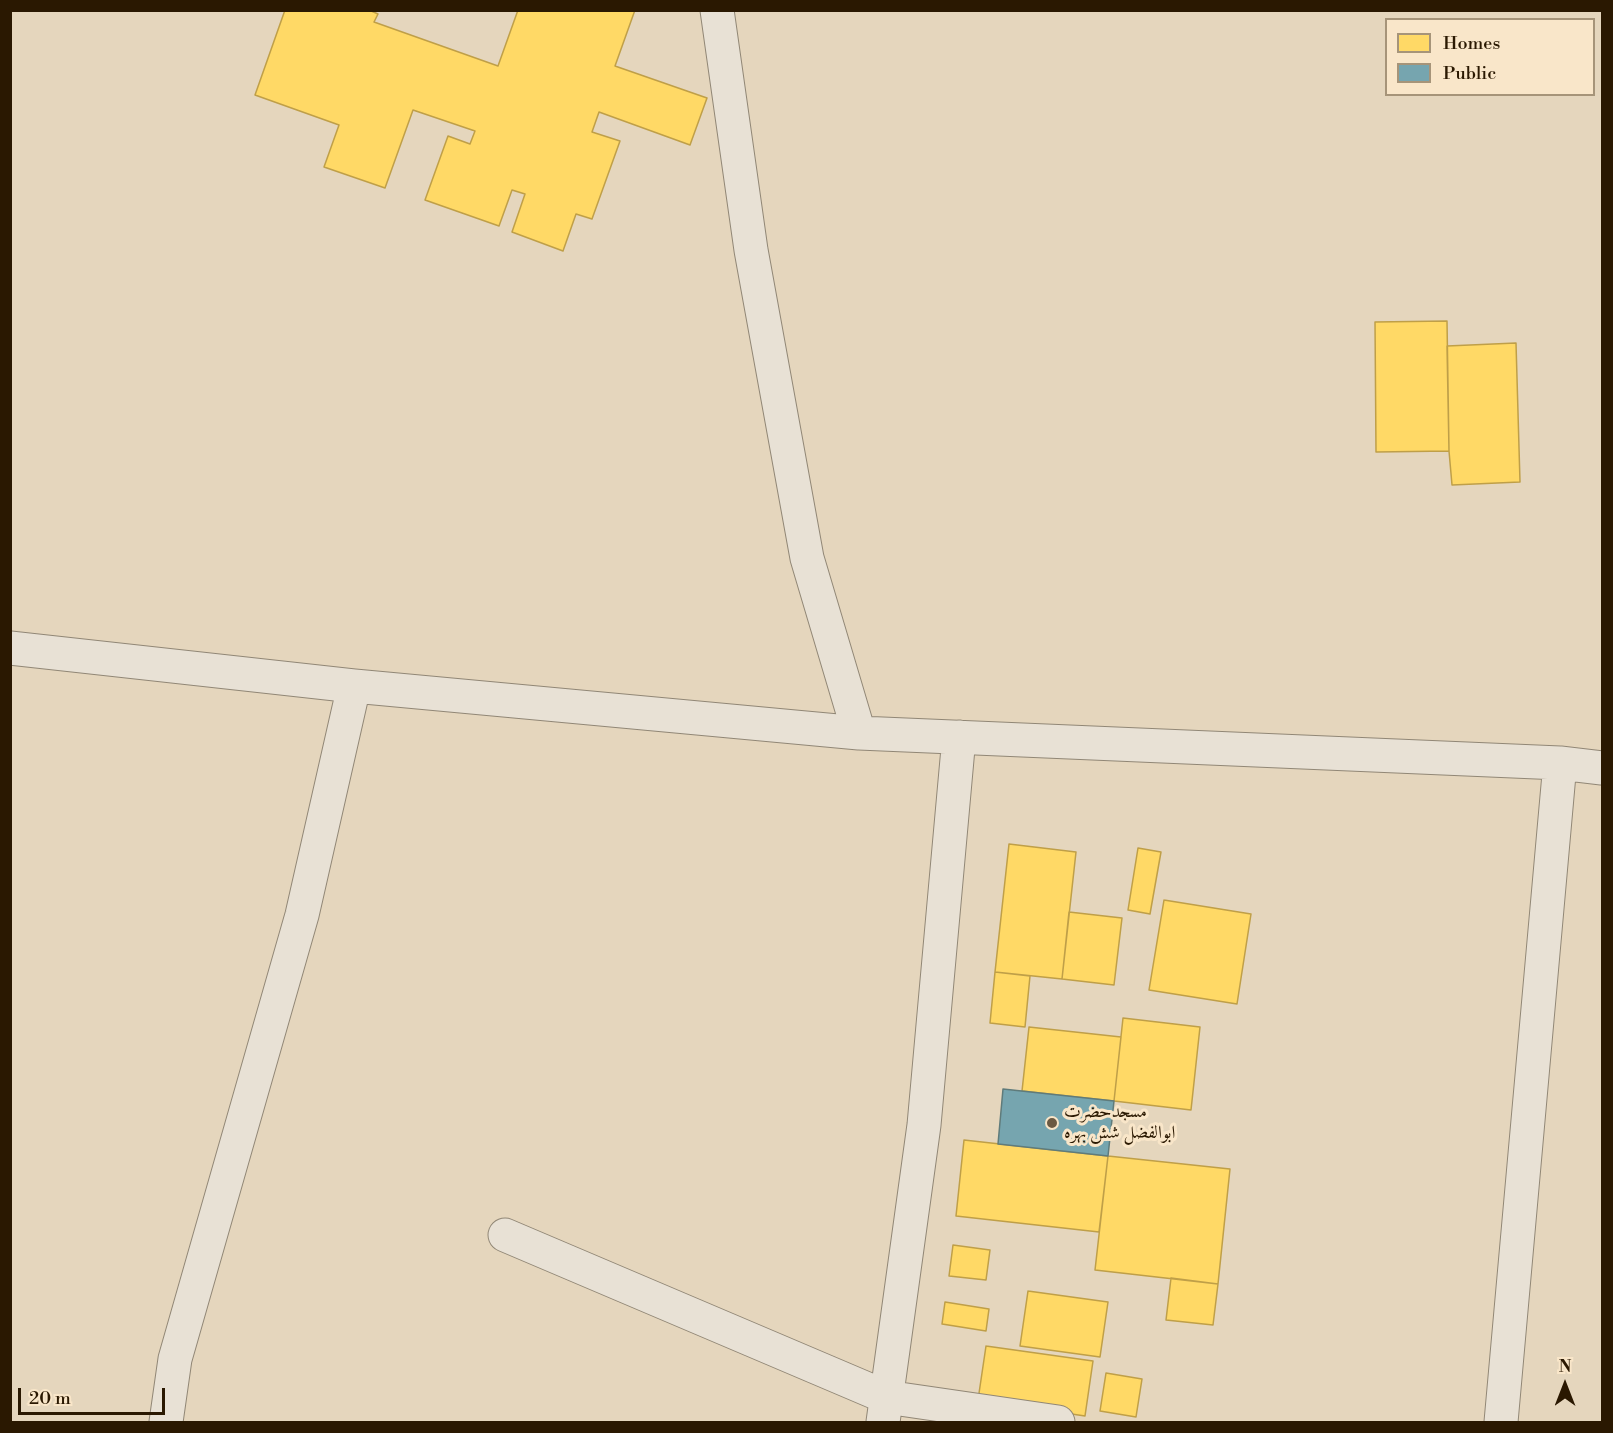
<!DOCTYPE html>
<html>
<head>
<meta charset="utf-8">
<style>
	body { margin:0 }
	#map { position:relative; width:1613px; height:1433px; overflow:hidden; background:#e5d6bd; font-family:"Libre Bodoni",serif }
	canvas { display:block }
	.frame { position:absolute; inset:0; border:12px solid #2a1801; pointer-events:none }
	.legend { position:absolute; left:1385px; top:18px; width:210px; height:78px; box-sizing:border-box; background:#f9e6c9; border:2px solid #a69479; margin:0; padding:8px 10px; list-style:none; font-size:18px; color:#2a1801 }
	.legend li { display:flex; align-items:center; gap:12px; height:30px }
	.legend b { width:30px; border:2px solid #a69479 }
	.north { position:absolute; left:1535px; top:1355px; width:60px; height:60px; -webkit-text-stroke:4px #f9e6c9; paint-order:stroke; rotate:0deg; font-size:16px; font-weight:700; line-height:24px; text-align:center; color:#2a1801 }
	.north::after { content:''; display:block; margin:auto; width:21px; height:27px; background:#2a1801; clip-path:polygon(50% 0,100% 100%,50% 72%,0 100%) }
	.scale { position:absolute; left:18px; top:1388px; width:147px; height:27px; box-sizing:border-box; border:3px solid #2a1801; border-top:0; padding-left:8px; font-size:18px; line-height:21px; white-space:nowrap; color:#2a1801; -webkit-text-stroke:4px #f9e6c9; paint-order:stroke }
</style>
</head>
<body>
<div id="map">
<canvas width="1613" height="1433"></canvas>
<div class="frame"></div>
<ul class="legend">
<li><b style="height:16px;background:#ffd966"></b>Homes</li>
<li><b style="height:16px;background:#76a5af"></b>Public</li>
</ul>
<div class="north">N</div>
<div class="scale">20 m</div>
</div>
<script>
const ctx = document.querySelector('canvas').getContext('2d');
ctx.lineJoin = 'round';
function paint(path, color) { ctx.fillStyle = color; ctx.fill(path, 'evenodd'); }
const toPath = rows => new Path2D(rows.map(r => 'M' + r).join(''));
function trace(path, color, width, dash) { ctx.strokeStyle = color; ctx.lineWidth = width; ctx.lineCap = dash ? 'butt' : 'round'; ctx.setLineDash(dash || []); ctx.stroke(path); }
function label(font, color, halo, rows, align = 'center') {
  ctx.font = font + ' "Libre Bodoni",Amiri,serif'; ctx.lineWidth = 6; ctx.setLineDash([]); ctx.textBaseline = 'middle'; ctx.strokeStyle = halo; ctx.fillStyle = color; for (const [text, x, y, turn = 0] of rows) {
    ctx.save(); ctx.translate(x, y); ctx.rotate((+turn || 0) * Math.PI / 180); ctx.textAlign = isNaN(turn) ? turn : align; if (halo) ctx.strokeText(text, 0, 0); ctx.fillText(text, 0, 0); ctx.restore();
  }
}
const homes = toPath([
	[285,10,369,10,378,14,374,22,498,66,518,10,635,10,615,66,707,98,690,145,599,112,592,132,620,141,592,219,576,214,563,251,512,232,525,194,512,190,499,226,425,200,448,136,470,144,475,131,413,110,385,188,324,167,339,125,255,95,285,10],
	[1447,321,1449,451,1376,452,1375,322,1447,321],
	[1516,343,1520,482,1452,485,1449,451,1447,346,1516,343],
	[1009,844,1076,852,1062,979,995,972,1009,844],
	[1138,848,1161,852,1150,914,1128,910,1138,848],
	[1164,900,1251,914,1237,1004,1149,990,1164,900],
	[1069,912,1122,918,1114,985,1062,979,1069,912],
	[995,972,1030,976,1025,1027,990,1023,995,972],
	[1123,1018,1200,1027,1191,1110,1114,1101,1123,1018],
	[1029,1027,1121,1037,1114,1101,1022,1091,1029,1027],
	[964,1140,1108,1156,1099,1232,956,1216,964,1140],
	[1108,1156,1230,1169,1218,1284,1095,1270,1108,1156],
	[953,1245,990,1250,986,1280,949,1276,953,1245],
	[1171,1278,1218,1284,1213,1325,1166,1320,1171,1278],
	[1028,1291,1108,1302,1100,1357,1020,1346,1028,1291],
	[945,1302,989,1309,986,1331,942,1324,945,1302],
	[986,1346,1093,1361,1085,1416,978,1400,986,1346],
	[1106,1373,1142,1379,1136,1417,1100,1411,1106,1373]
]);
const public = toPath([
	[1003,1089,1114,1101,1108,1156,998,1144,1003,1089]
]);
const minor = toPath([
	[717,10,751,250,807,558,859,733],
	[10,648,354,686,859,733,1560,763,1602,768],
	[505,1235,886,1397,1058,1422],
	[166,1422,175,1359,302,915,354,686],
	[883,1422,924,1125,959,737],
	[1501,1422,1560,763]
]);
const markers = [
	[1052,1123,6,"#6b5a43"]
];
const poiNames = [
	["مسجدحضرت",1064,1113],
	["ابوالفضل شش بهره",1064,1134]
];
paint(homes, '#ffd966');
trace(homes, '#bf9f48', 1.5);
paint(public, '#76a5af');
trace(public, '#5f7b7b', 1.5);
trace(minor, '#918776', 35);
trace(minor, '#e8e1d5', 33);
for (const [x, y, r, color] of markers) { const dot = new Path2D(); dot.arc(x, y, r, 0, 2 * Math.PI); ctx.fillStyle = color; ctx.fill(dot); trace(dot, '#f9e6c9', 2); }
label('18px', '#2a1801', '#f9e6c9', poiNames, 'left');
</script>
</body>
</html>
